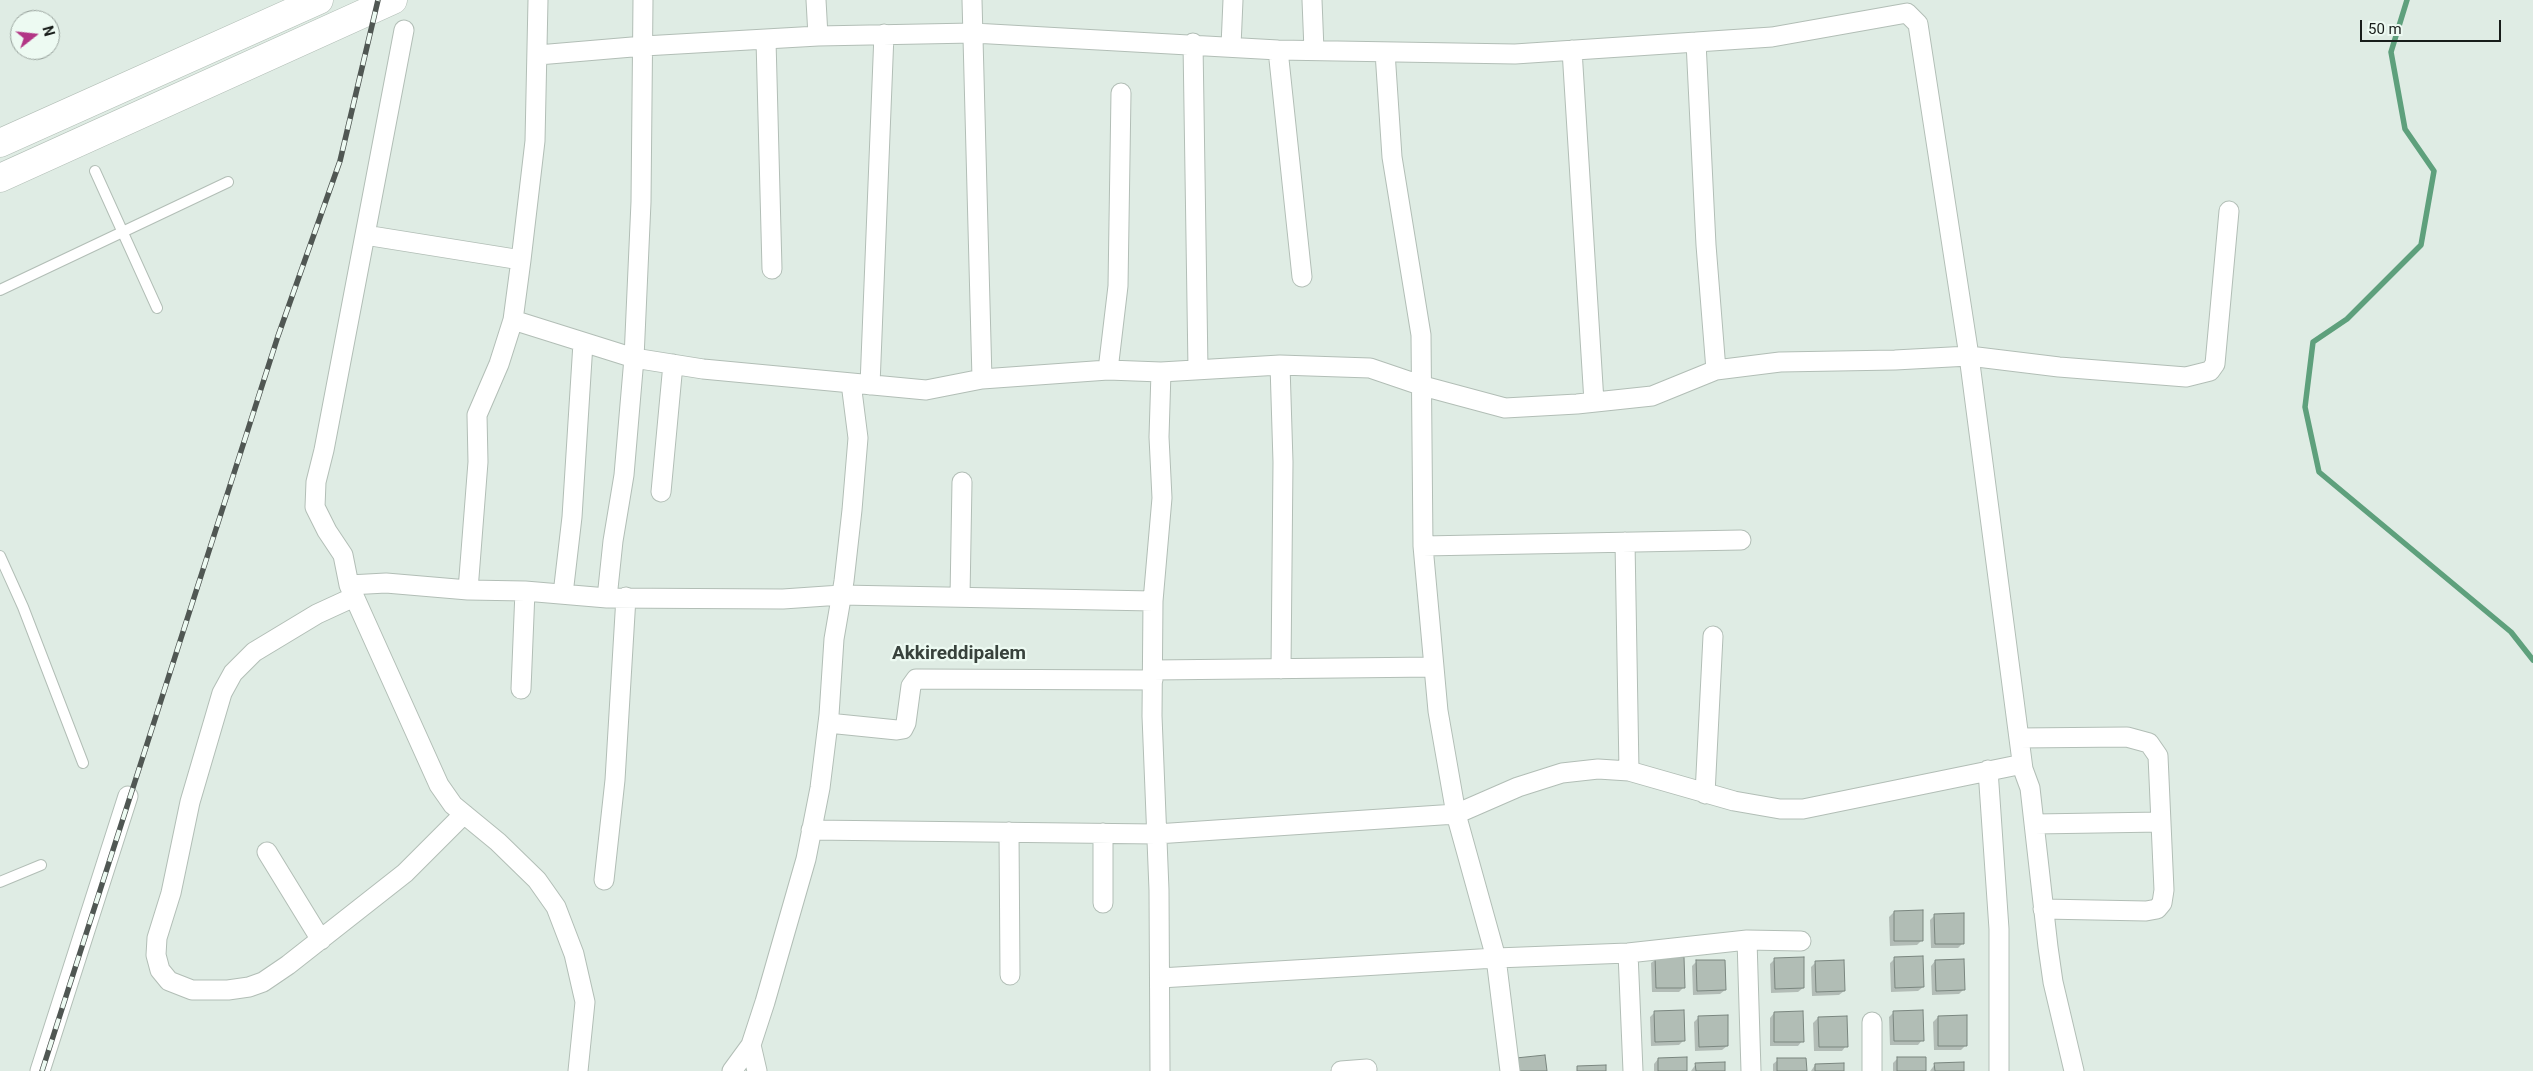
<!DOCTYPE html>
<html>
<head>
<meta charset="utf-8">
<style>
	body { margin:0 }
	#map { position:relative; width:2533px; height:1071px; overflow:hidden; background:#dfece4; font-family:Roboto,sans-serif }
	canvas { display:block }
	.north { position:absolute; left:10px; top:10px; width:50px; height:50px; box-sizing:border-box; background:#edfaf2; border:1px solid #98a29c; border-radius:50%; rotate:74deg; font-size:14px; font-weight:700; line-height:20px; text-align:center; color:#181d1a }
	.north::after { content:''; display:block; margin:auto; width:18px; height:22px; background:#b23585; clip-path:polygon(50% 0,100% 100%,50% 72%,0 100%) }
	.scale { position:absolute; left:2360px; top:20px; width:141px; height:22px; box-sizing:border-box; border:2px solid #181d1a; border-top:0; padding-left:6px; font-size:15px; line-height:18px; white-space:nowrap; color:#181d1a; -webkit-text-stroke:4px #edfaf2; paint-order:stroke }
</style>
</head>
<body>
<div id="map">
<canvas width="2533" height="1071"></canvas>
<div class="north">N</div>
<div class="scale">50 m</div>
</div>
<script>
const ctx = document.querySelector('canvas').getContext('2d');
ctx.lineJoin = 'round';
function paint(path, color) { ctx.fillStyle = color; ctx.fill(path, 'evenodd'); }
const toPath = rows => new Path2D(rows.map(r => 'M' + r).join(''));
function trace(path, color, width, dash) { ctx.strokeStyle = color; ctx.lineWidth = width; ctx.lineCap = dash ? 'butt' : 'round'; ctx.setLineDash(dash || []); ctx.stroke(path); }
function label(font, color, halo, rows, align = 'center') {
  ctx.font = font + ' Roboto,sans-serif'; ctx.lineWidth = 4.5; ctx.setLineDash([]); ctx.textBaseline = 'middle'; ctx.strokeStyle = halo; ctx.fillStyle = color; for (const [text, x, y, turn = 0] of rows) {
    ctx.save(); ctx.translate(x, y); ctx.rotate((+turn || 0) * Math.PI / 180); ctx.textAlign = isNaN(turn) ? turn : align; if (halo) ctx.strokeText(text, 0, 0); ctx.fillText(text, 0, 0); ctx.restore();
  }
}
const shadow = toPath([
	[1894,912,1922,940,1917,945,1890,946,1889,917],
	[1935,915,1963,943,1958,948,1931,948,1930,920],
	[1895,958,1923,987,1918,991,1891,992,1890,963],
	[1656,959,1684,987,1679,992,1652,992,1651,963],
	[1775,959,1803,988,1798,992,1771,993,1770,964],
	[1935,961,1964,989,1959,994,1932,995,1931,966],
	[1696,962,1725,990,1720,994,1693,995,1692,966],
	[1816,962,1844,991,1839,995,1812,996,1811,967],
	[1655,1012,1683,1041,1679,1045,1651,1046,1650,1017],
	[1894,1012,1922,1040,1918,1045,1890,1045,1889,1017],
	[1774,1013,1802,1041,1798,1046,1770,1046,1770,1018],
	[1699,1017,1727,1046,1722,1050,1695,1051,1694,1022],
	[1938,1017,1966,1045,1961,1050,1934,1050,1933,1022],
	[1818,1018,1846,1046,1842,1051,1814,1051,1813,1023],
	[1658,1059,1686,1071,1654,1071,1654,1064],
	[1897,1059,1925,1071,1893,1071,1893,1063],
	[1778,1060,1805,1071,1773,1071,1773,1064],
	[1696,1064,1724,1071,1691,1071],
	[1935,1064,1963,1071,1930,1071],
	[1815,1065,1843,1071,1811,1071]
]);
const stream = toPath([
	[2407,0,2391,52,2405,129,2434,171,2421,245,2347,319,2313,342,2305,407,2319,472,2511,632,2533,660]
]);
const building = toPath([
	[1923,910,1923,941,1894,941,1894,911,1923,910],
	[1964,913,1964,944,1935,944,1934,914,1964,913],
	[1923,956,1924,987,1895,988,1894,957,1923,956],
	[1655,957,1684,957,1685,988,1656,988,1655,957],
	[1804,957,1804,988,1775,989,1774,958,1804,957],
	[1964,959,1965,990,1936,991,1935,960,1964,959],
	[1696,960,1725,960,1726,990,1697,991,1696,960],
	[1844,960,1845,991,1816,992,1815,961,1844,960],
	[1684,1010,1685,1041,1655,1042,1654,1011,1684,1010],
	[1923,1010,1924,1041,1894,1041,1893,1011,1923,1010],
	[1803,1011,1804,1042,1774,1042,1774,1012,1803,1011],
	[1728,1015,1728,1046,1699,1047,1698,1016,1728,1015],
	[1967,1015,1967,1046,1938,1046,1938,1016,1967,1015],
	[1847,1016,1848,1047,1819,1047,1818,1017,1847,1016],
	[1545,1055,1547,1071,1517,1071,1516,1058,1545,1055],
	[1687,1057,1687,1071,1658,1071,1658,1058,1687,1057],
	[1897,1057,1926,1057,1926,1071,1897,1071,1897,1057],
	[1777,1058,1806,1058,1807,1071,1777,1071,1777,1058],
	[1725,1062,1725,1071,1696,1071,1695,1063,1725,1062],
	[1964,1062,1964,1071,1935,1071,1934,1063,1964,1062],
	[1844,1063,1844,1071,1815,1071,1815,1064,1844,1063],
	[1606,1065,1606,1071,1577,1071,1577,1066,1606,1065]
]);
const service = toPath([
	[95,171,157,308],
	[0,290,228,182],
	[0,556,23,607,83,763],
	[0,882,41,865]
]);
const minor = toPath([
	[816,0,818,36],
	[972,0,982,379],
	[1312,0,1314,50],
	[404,30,324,450,316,482,315,507,327,531,343,555,349,585,439,785,453,805,498,842,537,880,556,907,574,954,585,1002,578,1071],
	[766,40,772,269],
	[1696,42,1706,245,1716,370],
	[1193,43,1198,369],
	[1231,46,1233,0],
	[1278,50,1302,277],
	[1572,50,1594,402],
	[538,55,644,46,818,36,973,33,1278,50,1515,54,1772,37,1907,13,1918,24,1969,356,2023,769],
	[365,235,521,260,513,320],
	[521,260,535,141,538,0],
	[1280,365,1283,462,1281,669],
	[1108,370,1118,286,1121,93],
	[870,385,884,34],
	[661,492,673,364],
	[1625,542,1629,771],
	[1423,546,1741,540],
	[349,585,386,583,468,590,525,591,607,598,783,599,841,595,1153,601],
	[468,590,478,462,477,415,499,364,513,320,634,358,703,369,926,390,982,379,1108,370,1161,372,1280,365,1370,368,1423,386,1505,408,1577,404,1652,396,1716,370,1780,362,1895,360,1969,356,2059,367,2186,377,2210,371,2215,364,2229,211],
	[563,594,572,517,583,343],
	[354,597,317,614,254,652,233,673,222,693,190,802,171,893,157,938,156,955,160,970,169,981,192,990,228,990,249,987,263,982,288,965,405,873,464,814],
	[960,597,962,482],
	[607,598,613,541,624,475,634,358,641,202,643,0],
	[1153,670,1434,667],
	[521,689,525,591],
	[828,723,897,730,903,729,906,723,911,686,916,679,1153,680],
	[2019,738,2127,737,2149,743,2158,756,2164,890,2162,903,2157,909,2146,911,2043,909],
	[1988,770,1999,929,1999,1071],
	[1705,794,1713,636],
	[2035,824,2161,822],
	[811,830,1156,834,1456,814,1518,787,1562,773,1598,769,1629,771,1734,801,1780,809,1803,809,2018,765,2023,769,2030,788,2048,947,2053,982,2074,1071],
	[1009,832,1010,975],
	[267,852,321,940],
	[604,880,615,780,626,597],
	[1103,903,1103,833],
	[1747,940,1751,1071],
	[1628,953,1633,1071],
	[1160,978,1496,958,1456,814,1438,711,1423,546,1421,335,1392,157,1385,52],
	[1872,1022,1872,1071],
	[751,1045,757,1071],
	[40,1071,128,796],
	[732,1071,751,1045,765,1002,806,859,820,788,829,715,834,639,844,581,852,510,858,438,851,383],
	[1160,1071,1159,890,1152,716,1153,601,1162,498,1159,437,1161,372],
	[1341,1071,1367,1069],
	[1510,1071,1496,958,1628,953,1747,940,1801,941]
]);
const primary = toPath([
	[0,143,319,0],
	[0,178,393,0]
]);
const rail = toPath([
	[42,1071,278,336,340,161,378,0]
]);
const neighbourhoodNames = [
	["Akkireddipalem",959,654]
];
paint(shadow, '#0003');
trace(stream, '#5ea07c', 5.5);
paint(building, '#b1bdb5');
trace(building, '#7a867f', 1);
trace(service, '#b2beb6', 12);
trace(minor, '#b2beb6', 21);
trace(primary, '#b2beb6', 29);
trace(service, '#fff', 10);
trace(minor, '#fff', 19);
trace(primary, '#fff', 28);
trace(rail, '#505753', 5.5);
trace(rail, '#edfaf2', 4, [11]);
label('bold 19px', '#38423c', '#edfaf2', neighbourhoodNames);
</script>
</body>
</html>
